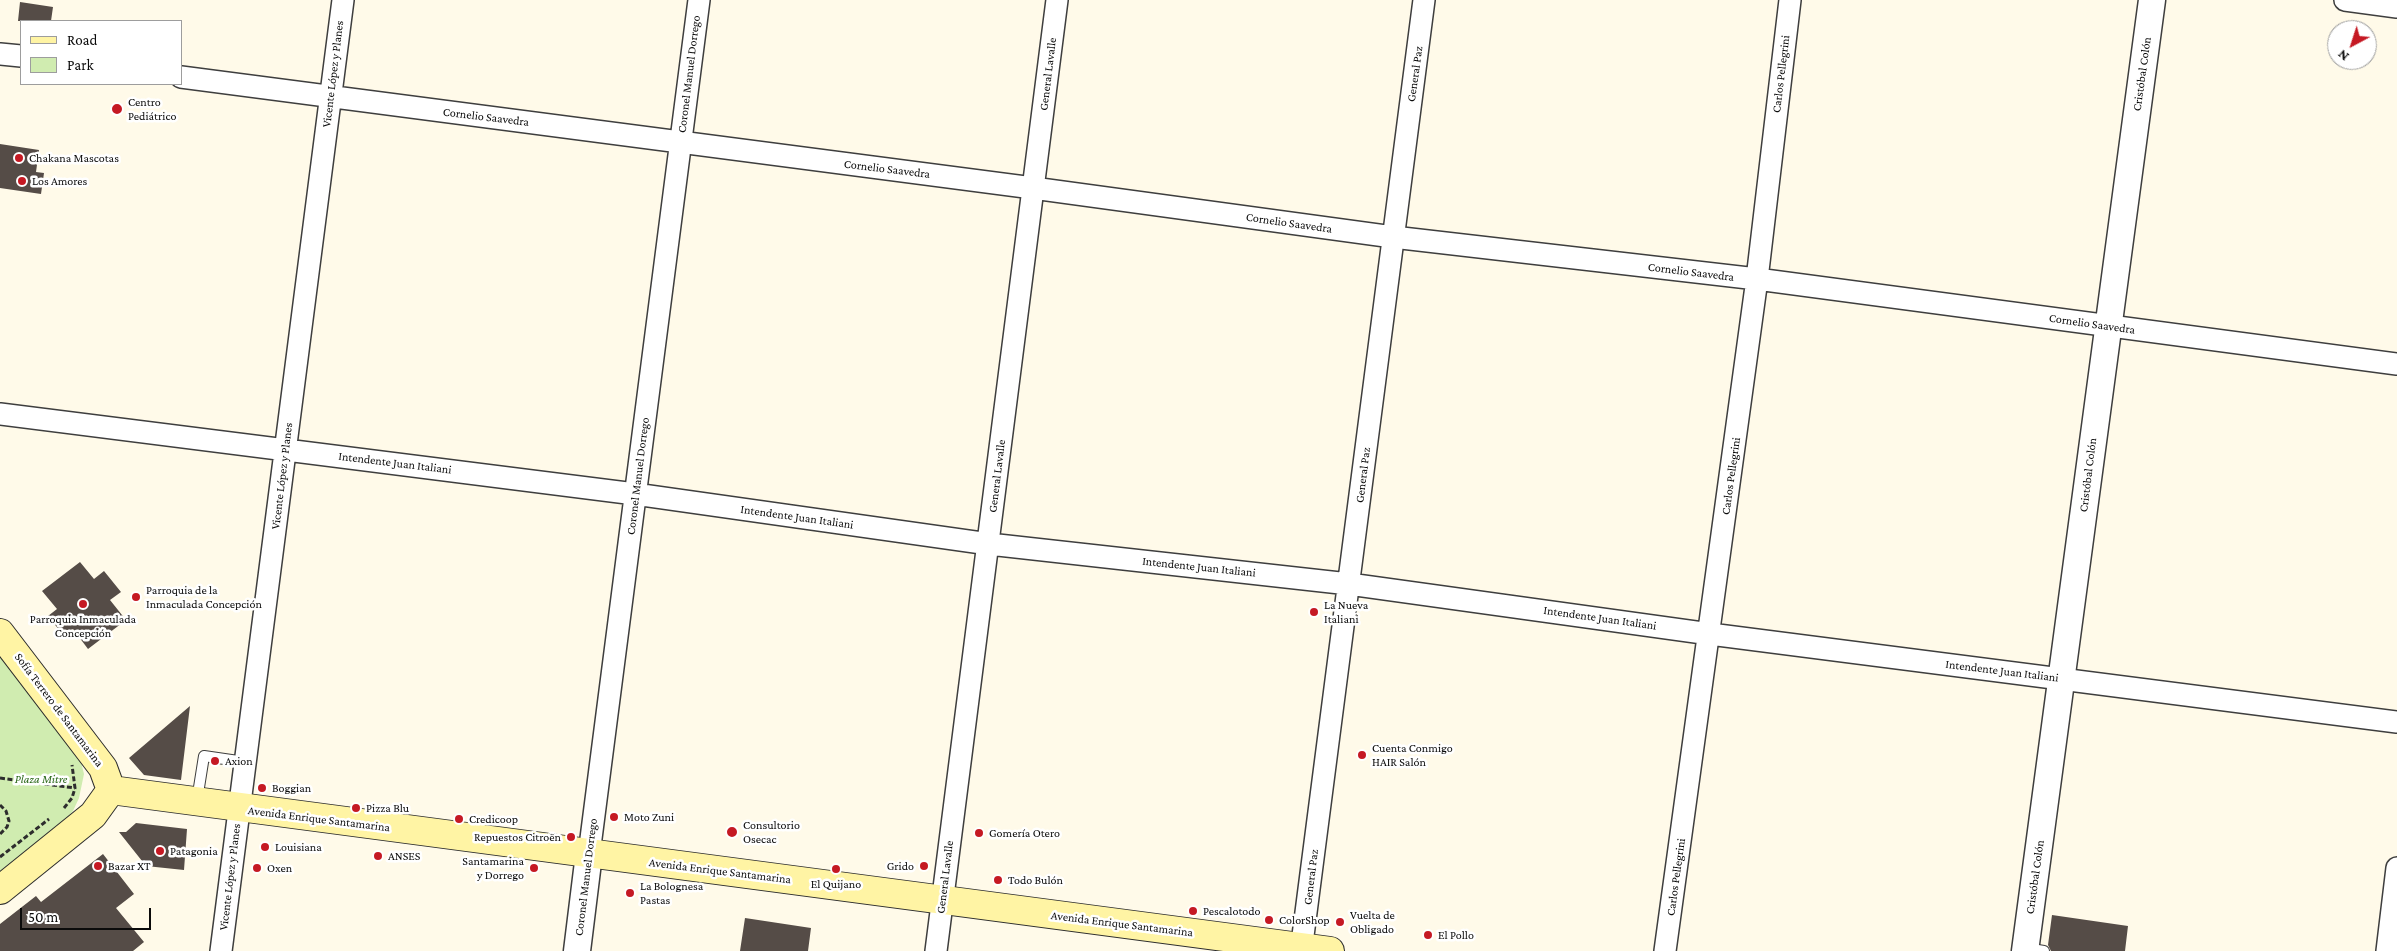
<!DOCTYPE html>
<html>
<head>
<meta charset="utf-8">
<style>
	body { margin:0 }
	#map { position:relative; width:2397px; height:951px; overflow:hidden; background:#fffae9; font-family:"Crimson Pro",serif }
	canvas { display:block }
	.legend { position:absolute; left:20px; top:20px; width:162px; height:65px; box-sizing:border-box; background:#fff; border:1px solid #9d9d9d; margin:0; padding:6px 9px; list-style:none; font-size:15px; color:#0b0b0b }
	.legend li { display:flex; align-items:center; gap:10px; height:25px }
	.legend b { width:25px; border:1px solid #9d9d9d }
	.north { position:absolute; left:2327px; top:20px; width:50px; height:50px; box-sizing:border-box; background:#fff; border:1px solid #9d9d9d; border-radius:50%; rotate:220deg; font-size:14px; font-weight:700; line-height:20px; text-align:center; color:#0b0b0b }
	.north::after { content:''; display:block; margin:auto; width:18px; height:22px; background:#c51923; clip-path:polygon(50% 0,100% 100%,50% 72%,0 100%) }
	.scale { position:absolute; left:20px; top:908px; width:131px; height:22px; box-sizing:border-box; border:2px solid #0b0b0b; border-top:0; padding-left:6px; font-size:15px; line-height:18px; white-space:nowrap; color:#0b0b0b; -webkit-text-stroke:4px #fff; paint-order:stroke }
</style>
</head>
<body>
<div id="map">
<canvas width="2397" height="951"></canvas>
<ul class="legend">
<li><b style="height:6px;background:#fff4a4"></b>Road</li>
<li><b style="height:14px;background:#d0ecb0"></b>Park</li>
</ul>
<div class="north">N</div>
<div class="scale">50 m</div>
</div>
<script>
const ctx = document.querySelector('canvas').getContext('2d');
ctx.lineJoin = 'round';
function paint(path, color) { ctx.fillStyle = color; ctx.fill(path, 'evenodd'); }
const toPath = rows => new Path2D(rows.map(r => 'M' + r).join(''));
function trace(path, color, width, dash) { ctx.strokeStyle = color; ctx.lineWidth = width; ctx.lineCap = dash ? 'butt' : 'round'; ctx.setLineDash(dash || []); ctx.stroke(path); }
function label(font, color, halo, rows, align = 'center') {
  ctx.font = font + ' "Crimson Pro",serif'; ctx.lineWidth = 5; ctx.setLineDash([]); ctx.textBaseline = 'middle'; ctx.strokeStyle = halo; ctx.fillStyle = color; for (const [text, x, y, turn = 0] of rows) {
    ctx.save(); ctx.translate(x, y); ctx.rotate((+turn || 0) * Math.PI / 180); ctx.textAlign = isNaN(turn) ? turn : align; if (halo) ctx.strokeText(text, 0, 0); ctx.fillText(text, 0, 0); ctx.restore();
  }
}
const green = toPath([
	[0,655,81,762,84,774,79,798,73,811,59,828,0,873]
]);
const building = toPath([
	[20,2,53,7,51,21,18,21],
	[0,144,39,150,36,172,44,173,41,194,0,188],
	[80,562,94,579,104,571,121,592,110,600,126,620,88,649,73,629,64,636,48,616,57,609,42,591],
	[190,706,181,780,144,775,129,758],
	[136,823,187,829,184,870,146,866,119,832,126,832],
	[103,854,134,894,116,908,144,942,133,951,0,951,0,924,36,896,41,902],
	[2052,915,2128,926,2125,951,2051,951,2048,945],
	[745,918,811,928,808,951,740,951]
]);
const path = toPath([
	[0,778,75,788],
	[0,805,6,811,9,821,7,827,0,834],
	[64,808,72,798,75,788,72,765],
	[0,857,49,819]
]);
const service = toPath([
	[197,800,204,756,245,762],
	[2025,948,2044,951]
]);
const minor = toPath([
	[2345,0,2397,7],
	[0,54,21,56],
	[181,77,1033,188,1393,237,1757,279,2397,364],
	[0,414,635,494,989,544,1349,584,1710,634,2397,722],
	[589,854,699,0],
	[221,951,343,0],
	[936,951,1057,0],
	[1301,951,1424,0],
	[1665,951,1757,279,1790,0],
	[2387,951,2397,868]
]);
const tertiary = toPath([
	[577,951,589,854],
	[2025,951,2152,0]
]);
const secondary = toPath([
	[0,633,103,768,111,790,93,815,0,890],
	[111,790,1330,951]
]);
const markers = [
	[117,109,6,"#c51923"],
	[19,158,5,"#c51923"],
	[22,181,5,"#c51923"],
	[136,597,5,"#c51923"],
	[83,604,5,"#c51923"],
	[1314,612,5,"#c51923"],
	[1362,755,5,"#c51923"],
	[215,761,5,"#c51923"],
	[262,788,5,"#c51923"],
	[356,808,5,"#c51923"],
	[614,817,5,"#c51923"],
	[459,819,5,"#c51923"],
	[732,832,6,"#c51923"],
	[979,833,5,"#c51923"],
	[571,837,5,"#c51923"],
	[265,847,5,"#c51923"],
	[160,851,5,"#c51923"],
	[378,856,5,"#c51923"],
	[98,866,5,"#c51923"],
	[924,866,5,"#c51923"],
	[257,868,5,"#c51923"],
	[534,868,5,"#c51923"],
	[836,869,5,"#c51923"],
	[998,880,5,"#c51923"],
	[630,893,5,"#c51923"],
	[1193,911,5,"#c51923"],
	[1269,920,5,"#c51923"],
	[1340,922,5,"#c51923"],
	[1428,935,5,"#c51923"]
];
const streetNames = [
	["Vicente López y Planes",333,74,-83],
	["Coronel Manuel Dorrego",689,74,-83],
	["General Lavalle",1048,74,-83],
	["General Paz",1415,74,-82],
	["Carlos Pellegrini",1781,74,-83],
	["Cristóbal Colón",2142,74,-82],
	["Cornelio Saavedra",486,117,7],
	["Cornelio Saavedra",887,169,7],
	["Cornelio Saavedra",1289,223,8],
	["Cornelio Saavedra",1691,272,7],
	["Cornelio Saavedra",2092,324,8],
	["Intendente Juan Italiani",395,463,7],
	["General Paz",1363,475,-83],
	["Cristóbal Colón",2088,475,-83],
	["Vicente López y Planes",282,476,-83],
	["Coronel Manuel Dorrego",638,476,-83],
	["General Lavalle",997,476,-83],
	["Carlos Pellegrini",1731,476,-82],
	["Intendente Juan Italiani",797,517,8],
	["Intendente Juan Italiani",1199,567,6],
	["Intendente Juan Italiani",1600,618,8],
	["Intendente Juan Italiani",2002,671,7],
	["Sofía Terrero de Santamarina",59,710,53],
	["Avenida Enrique Santamarina",319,819,7],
	["Avenida Enrique Santamarina",720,871,7],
	["Vicente López y Planes",230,877,-83],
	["Coronel Manuel Dorrego",586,877,-83],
	["General Lavalle",945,877,-83],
	["General Paz",1311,877,-83],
	["Carlos Pellegrini",1676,877,-82],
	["Cristóbal Colón",2035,877,-82],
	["Avenida Enrique Santamarina",1122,924,7]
];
const poiNames = [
	["Centro",128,102],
	["Pediátrico",128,116],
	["Chakana Mascotas",29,158],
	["Los Amores",32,181],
	["Parroquia de la",146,590],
	["Inmaculada Concepción",146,604],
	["La Nueva",1324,605],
	["Italiani",1324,619],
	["Parroquia Inmaculada",83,619,"center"],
	["Concepción",83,633,"center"],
	["Cuenta Conmigo",1372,748],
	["HAIR Salón",1372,762],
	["Axion",225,761],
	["Boggian",272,788],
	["Pizza Blu",366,808],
	["Moto Zuni",624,817],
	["Credicoop",469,819],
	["Consultorio",743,825],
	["Osecac",743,839],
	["Gomería Otero",989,833],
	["Repuestos Citroën",561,837,"right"],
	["Louisiana",275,847],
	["Patagonia",170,851],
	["ANSES",388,856],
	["Santamarina",524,861,"right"],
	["y Dorrego",524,875,"right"],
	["Bazar XT",108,866],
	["Grido",914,866,"right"],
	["Oxen",267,868],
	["Todo Bulón",1008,880],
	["El Quijano",836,884,"center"],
	["La Bolognesa",640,886],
	["Pastas",640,900],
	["Pescalotodo",1203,911],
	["Vuelta de",1350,915],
	["Obligado",1350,929],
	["ColorShop",1279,920],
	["El Pollo",1438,935]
];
const parkNames = [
	["Plaza Mitre",41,779]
];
paint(green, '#d0ecb0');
paint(building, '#554c47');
trace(service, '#3e3e3e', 12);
trace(minor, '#3e3e3e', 24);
trace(tertiary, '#3e3e3e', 29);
trace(secondary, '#2d2d2d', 30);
trace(path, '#2d2d2d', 3, [5, 2.5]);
trace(service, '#fff', 10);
trace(minor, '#fff', 21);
trace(tertiary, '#fff', 26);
trace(secondary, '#fff4a4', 28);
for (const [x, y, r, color] of markers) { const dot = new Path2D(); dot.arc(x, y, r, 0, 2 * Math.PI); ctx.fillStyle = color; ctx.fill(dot); trace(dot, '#fff', 2); }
label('12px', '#0b0b0b', '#fff', streetNames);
label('12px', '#0b0b0b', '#fff', poiNames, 'left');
label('italic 12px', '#296717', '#fff', parkNames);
</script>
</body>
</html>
